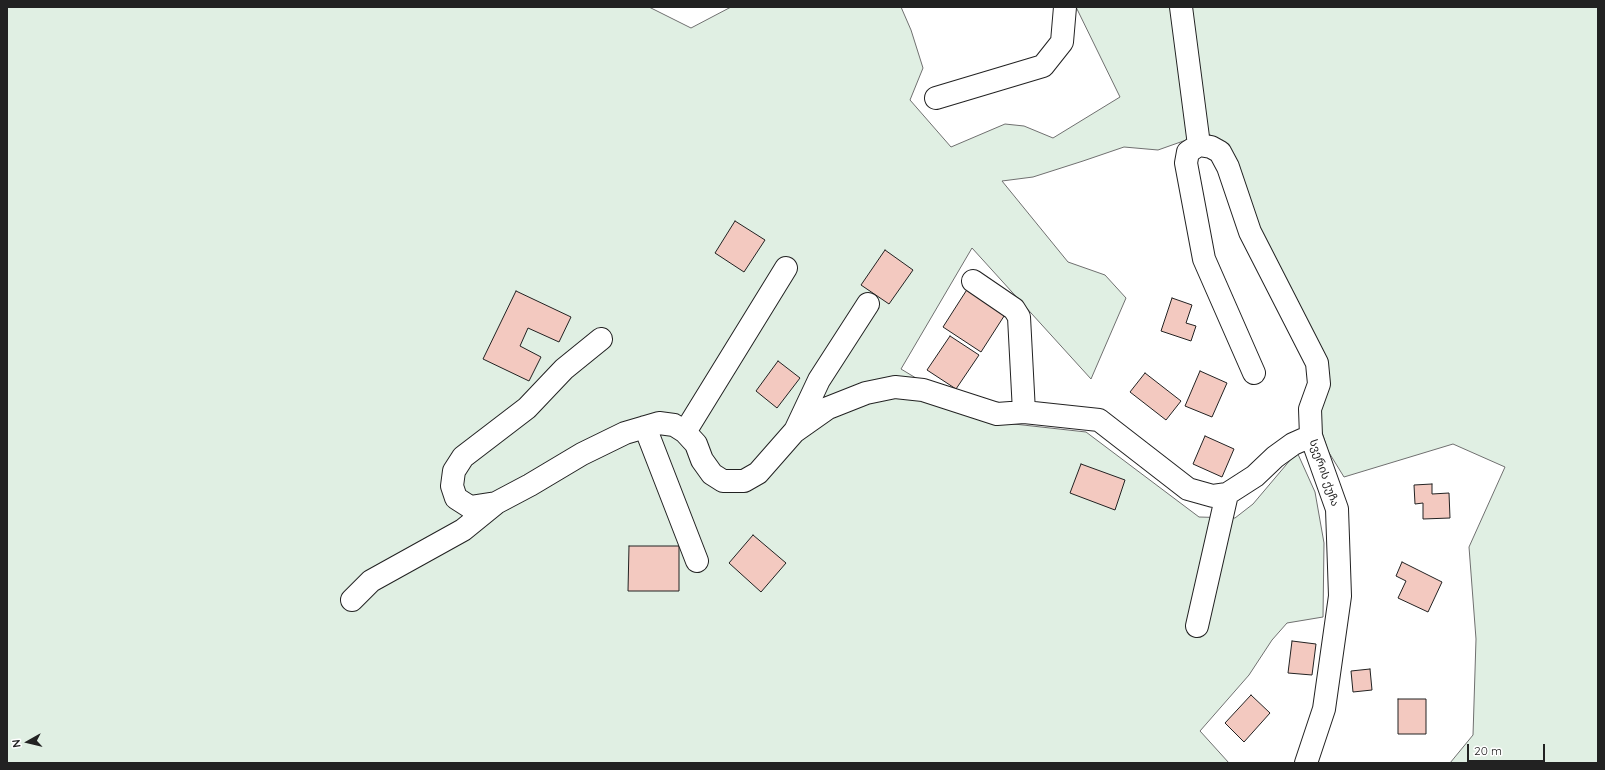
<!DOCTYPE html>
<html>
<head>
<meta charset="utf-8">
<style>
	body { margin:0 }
	#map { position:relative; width:1605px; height:770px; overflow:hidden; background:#fff; font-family:Quicksand,sans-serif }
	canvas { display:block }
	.frame { position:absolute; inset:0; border:8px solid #222; pointer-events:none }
	.north { position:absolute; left:8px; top:722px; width:40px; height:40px; -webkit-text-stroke:3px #fff; paint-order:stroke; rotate:262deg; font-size:11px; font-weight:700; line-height:16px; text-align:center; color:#222 }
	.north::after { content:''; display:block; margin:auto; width:14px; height:18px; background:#222; clip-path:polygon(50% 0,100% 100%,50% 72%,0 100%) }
	.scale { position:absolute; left:1467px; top:744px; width:78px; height:18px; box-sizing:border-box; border:2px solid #222; border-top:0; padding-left:5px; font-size:12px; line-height:14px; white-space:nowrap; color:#222; -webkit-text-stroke:3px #fff; paint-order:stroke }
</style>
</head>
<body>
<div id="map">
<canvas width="1605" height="770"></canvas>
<div class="frame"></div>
<div class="north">N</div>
<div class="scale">20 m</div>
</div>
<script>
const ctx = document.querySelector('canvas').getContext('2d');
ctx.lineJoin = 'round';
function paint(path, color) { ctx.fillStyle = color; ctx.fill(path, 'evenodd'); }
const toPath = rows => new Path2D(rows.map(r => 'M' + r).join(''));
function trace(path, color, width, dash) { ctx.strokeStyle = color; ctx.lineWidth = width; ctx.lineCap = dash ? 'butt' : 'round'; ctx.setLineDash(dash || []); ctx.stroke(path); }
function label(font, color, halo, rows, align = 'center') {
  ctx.font = font + ' Quicksand,"Noto Sans Georgian",sans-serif'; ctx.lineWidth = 3; ctx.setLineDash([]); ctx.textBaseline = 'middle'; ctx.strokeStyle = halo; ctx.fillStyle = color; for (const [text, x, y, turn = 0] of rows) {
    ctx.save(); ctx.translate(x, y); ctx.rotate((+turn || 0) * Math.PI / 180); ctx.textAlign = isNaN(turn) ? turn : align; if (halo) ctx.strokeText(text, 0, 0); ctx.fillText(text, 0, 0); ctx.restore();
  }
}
const green = toPath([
	[7,7,649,7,691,28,731,7,901,7,911,30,923,68,910,100,951,147,1005,124,1024,126,1053,138,1120,97,1076,7,1598,7,1598,763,1450,763,1473,735,1476,639,1469,547,1505,467,1453,444,1344,477,1328,451,1319,423,1322,405,1330,385,1321,352,1257,228,1224,142,1206,133,1158,150,1124,147,1083,161,1033,177,1002,181,1068,262,1105,275,1126,298,1091,379,972,248,901,369,987,421,1086,432,1199,517,1235,518,1253,504,1297,452,1315,492,1324,543,1323,617,1287,623,1272,640,1249,675,1200,731,1229,763,7,763,7,7]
]);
const building = toPath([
	[735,221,765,240,744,272,715,253,735,221],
	[885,250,913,270,889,304,861,285,885,250],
	[968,288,1006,313,981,352,943,327,968,288],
	[516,291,571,317,559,342,528,328,520,346,541,357,529,381,483,359,516,291],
	[1172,298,1192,305,1186,323,1196,326,1191,341,1161,331,1172,298],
	[950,336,979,355,956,389,927,370,950,336],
	[778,361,800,378,777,408,756,391,778,361],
	[1200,371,1227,383,1212,417,1185,406,1200,371],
	[1145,373,1181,401,1166,420,1130,392,1145,373],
	[1205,436,1234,449,1222,477,1193,464,1205,436],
	[1081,464,1125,480,1115,510,1070,493,1081,464],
	[1432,484,1432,494,1449,493,1450,518,1423,519,1423,503,1415,504,1414,485,1432,484],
	[753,535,786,563,761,592,729,563,753,535],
	[629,546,679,546,679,591,628,591,629,546],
	[1402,562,1442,582,1428,612,1398,598,1406,581,1396,576,1402,562],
	[1292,641,1316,644,1312,675,1288,673,1292,641],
	[1370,669,1372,690,1353,692,1351,671,1370,669],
	[1251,695,1270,713,1244,742,1225,723,1251,695],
	[1398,699,1426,699,1426,734,1398,734,1398,699]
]);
const minor = toPath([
	[1181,7,1199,145],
	[936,98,1043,66,1062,42,1065,7],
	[1199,145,1211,147,1220,152,1228,167,1250,232,1317,363,1319,384,1310,409,1311,436,1337,509,1340,596,1324,709,1306,763],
	[1199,145,1188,152,1186,163,1204,259,1254,373],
	[973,281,1014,309,1019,317,1024,412],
	[601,339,564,369,527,408,463,457,454,471,452,486,456,498,470,507,496,503,530,485,582,454,625,433,659,423,674,425,685,432,696,444,702,460,712,474,723,481,744,481,758,473,794,432,828,408,866,393,895,387,923,390,997,414,1024,412,1099,420,1188,489,1213,496,1227,494,1255,476,1275,457,1293,444,1311,436],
	[645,427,697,561],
	[795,431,819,380,868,304],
	[685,432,786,268],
	[352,600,371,581,463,530,495,504],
	[1197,626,1227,494]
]);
const streetNames = [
	["სვერის ქუჩა",1324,473,71]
];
paint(green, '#e0efe3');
trace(green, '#6f6f6f', 1);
paint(building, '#f3c9c0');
trace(building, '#222', 1);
trace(minor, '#222', 24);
trace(minor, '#fff', 22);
label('11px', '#222', '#fff', streetNames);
</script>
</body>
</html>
